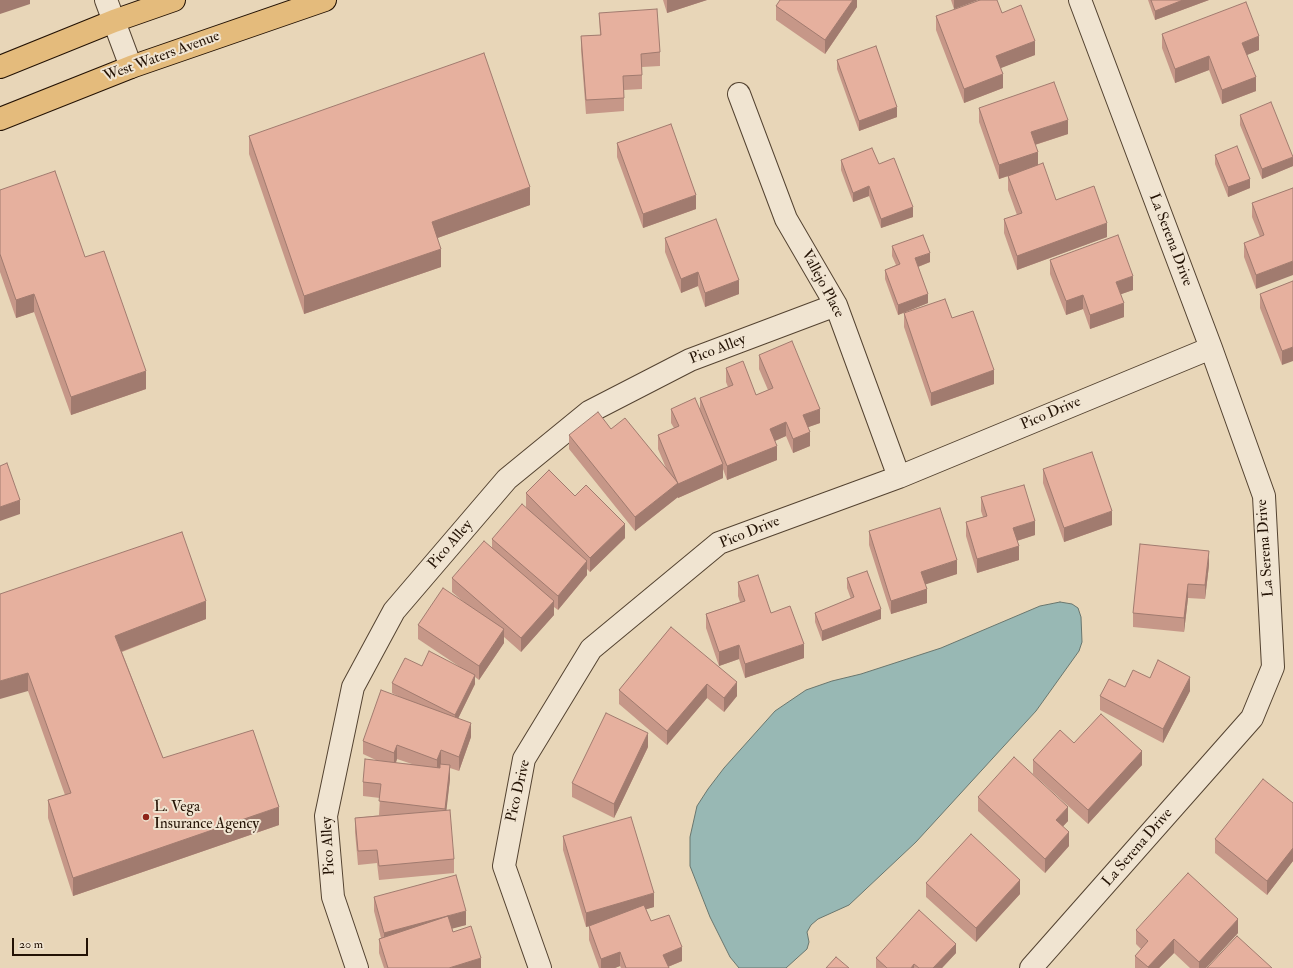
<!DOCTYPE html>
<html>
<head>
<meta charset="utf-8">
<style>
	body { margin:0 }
	#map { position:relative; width:1293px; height:968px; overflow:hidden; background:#e8d6b8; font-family:"IM FELL Double Pica",serif }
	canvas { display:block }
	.scale { position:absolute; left:12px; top:938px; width:76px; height:18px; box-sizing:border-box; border:2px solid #231204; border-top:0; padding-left:5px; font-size:12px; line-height:14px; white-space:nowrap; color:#231204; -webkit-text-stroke:3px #f0e4d1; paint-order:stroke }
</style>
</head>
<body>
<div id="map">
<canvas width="1293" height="968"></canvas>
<div class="scale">20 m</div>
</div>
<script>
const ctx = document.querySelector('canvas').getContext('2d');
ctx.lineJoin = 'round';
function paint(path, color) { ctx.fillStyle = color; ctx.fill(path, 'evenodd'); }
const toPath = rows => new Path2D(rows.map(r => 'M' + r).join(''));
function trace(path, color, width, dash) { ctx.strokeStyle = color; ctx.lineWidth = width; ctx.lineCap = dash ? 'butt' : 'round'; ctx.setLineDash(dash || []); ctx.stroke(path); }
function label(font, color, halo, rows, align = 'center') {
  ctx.font = font + ' "IM FELL Double Pica",serif'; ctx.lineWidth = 4; ctx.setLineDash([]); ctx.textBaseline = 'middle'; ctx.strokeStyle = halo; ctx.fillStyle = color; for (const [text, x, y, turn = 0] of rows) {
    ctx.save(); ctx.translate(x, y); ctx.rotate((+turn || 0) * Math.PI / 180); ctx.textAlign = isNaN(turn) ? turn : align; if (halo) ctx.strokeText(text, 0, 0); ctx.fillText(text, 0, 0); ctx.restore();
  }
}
const water = toPath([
	[1060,602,1072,604,1078,608,1081,617,1082,642,1079,651,1036,711,916,842,849,905,818,919,811,925,807,932,809,942,807,949,786,968,739,968,730,957,710,917,690,866,690,837,697,806,708,789,724,768,775,711,806,690,832,681,861,674,941,648,1040,606,1060,602]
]);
const minor = toPath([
	[106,0,131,67],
	[739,94,786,219,836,305,899,477],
	[357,968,333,897,326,816,353,687,394,611,507,479,589,412,690,360,836,305],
	[540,968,504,866,524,759,591,649,719,543,899,477,1211,348],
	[1031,968,1252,718,1273,667,1264,496,1211,348,1080,0]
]);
const major = toPath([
	[0,67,114,21,174,0],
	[0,119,131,67,325,0]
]);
const wall = toPath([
	[663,0,707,0,667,13],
	[857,0,857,7,825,54,776,20,776,6],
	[951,0,978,0,954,9],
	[1148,0,1209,0,1155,20],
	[599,13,660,52,660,66,642,67,642,89,624,90,624,111,586,114,581,50,581,36,600,35],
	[1002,13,1035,55,1000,68,1003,88,964,103,936,30,936,16],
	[1162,34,1259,50,1247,55,1256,91,1222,104,1209,70,1175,83,1162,48],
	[837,60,897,117,859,131,837,69],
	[979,108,1068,134,1035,145,1038,165,1056,200,1107,237,1017,270,1004,233,1004,219,1017,215,1008,190,1008,176,999,179,979,122],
	[1240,115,1293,166,1262,179,1240,125],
	[249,136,530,205,437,238,441,267,304,314,249,154],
	[617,143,696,209,643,228,617,157],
	[1215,155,1250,188,1228,197,1215,164],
	[841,160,879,164,913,217,881,228,869,196,853,202,841,170],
	[1293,188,1256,289,1244,257,1244,243,1260,237,1252,217,1252,203],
	[0,190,85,257,146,389,71,415,34,312,16,318,0,272],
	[665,238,739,294,705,307,698,286,681,293,665,252],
	[892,246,930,262,918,267,928,303,898,315,885,279,885,270,896,265,892,256],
	[1050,260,1133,290,1121,294,1124,317,1090,329,1083,309,1066,315,1050,274],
	[1293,281,1282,365,1260,308,1260,294],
	[904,313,952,318,994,384,931,406,904,327],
	[759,355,820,423,808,427,810,446,793,453,786,436,775,441,777,460,727,480,723,469,723,478,678,498,678,496,678,497,635,531,569,449,569,435,611,429,666,468,658,449,658,435,674,428,671,423,671,409,700,411,700,398,728,387,726,382,726,368,756,395,768,390,759,369],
	[1043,469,1112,525,1064,542,1043,483],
	[526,493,575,496,625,538,590,572,587,569,587,575,558,610,554,607,554,615,521,652,504,637,504,643,479,680,475,677,475,684,458,718,471,737,459,771,450,768,450,779,446,810,454,859,454,873,379,880,377,863,358,865,355,832,355,818,382,815,379,815,380,798,363,796,363,782,378,761,363,754,363,741,402,698,392,693,392,683,422,666,460,667,418,639,418,625,465,603,452,592,452,578,492,548,492,539,529,511,526,507],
	[397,759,412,764,396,763],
	[981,497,1035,535,1017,541,1019,560,977,573,966,536,966,522,983,517,981,511],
	[869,531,957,574,925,584,927,603,891,614,869,545],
	[1209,565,1205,599,1188,598,1184,632,1133,627,1133,613],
	[847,578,881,619,822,641,815,622,815,613,851,599,847,588],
	[738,582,771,613,804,658,745,678,739,659,719,666,706,628,706,614,740,602,738,596],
	[0,594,206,619,122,652,163,758,279,825,73,896,48,818,48,800,65,795,28,691],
	[671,627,737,696,724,712,707,698,667,745,619,704,619,690],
	[1150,678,1190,691,1163,743,1100,710,1100,696],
	[1074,743,1142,765,1088,824,1033,774,1033,760],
	[648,747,614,818,572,797,572,783],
	[978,797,1068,821,1063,826,1069,846,1045,873,978,811],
	[1293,803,1293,861,1267,895,1215,853,1215,839],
	[563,836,654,907,646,909,651,921,682,961,668,967,669,968,621,968,620,966,615,968,599,968,589,940,589,926,592,925,586,927,563,850],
	[926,883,1020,894,976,942,926,897],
	[374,897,466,925,452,928,453,932,481,968,384,968,379,953,379,939,381,938,374,911],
	[1136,930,1238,933,1206,968,1190,968,1174,953,1159,968,1135,968,1135,956,1141,949,1136,944],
	[956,953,942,968,876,968,876,958]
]);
const shadedWall = toPath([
	[0,0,30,0,30,4,0,14],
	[667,0,707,0,667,13],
	[853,0,857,0,857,7,825,54,825,40],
	[954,0,978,0,954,9],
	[1183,0,1209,0,1155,20,1155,11],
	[1259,36,1259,50,1242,57,1242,43],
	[1035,41,1035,55,996,70,996,56],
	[1209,56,1209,70,1175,83,1175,69],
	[1003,74,1003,88,964,103,964,89],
	[1256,77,1256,91,1222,104,1222,90],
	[897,107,897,117,859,131,859,121],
	[1068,120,1068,134,1031,146,1031,132],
	[1038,152,1038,166,999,179,999,165],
	[1293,157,1293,166,1262,179,1262,169],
	[1250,179,1250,188,1228,197,1228,187],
	[869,186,869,196,853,202,853,193],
	[530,187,530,205,432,240,432,222],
	[696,195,696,209,643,228,643,214],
	[913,207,913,217,881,228,881,219],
	[1107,223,1107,237,1017,270,1017,256],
	[441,249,441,267,304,314,304,296],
	[930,253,930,262,915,268,915,258],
	[1293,261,1293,275,1256,289,1256,275],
	[698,272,698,286,681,293,681,279],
	[1133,276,1133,290,1116,296,1116,282],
	[739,280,739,294,705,307,705,293],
	[34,294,34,312,16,318,16,300],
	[928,294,928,303,898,315,898,305],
	[1083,295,1083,309,1066,315,1066,301],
	[1124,303,1124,317,1090,329,1090,315],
	[1293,347,1293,361,1282,365,1282,351],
	[994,370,994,384,931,406,931,393],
	[146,371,146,389,71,415,71,397],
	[820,409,820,423,803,429,803,415],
	[786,422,786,436,770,443,770,429],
	[810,432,810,446,793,453,793,439],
	[777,446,777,460,727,480,727,466],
	[723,464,723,478,678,498,678,484],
	[678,483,678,497,635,531,635,517],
	[20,500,20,514,0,521,0,507],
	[1112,511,1112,525,1064,542,1064,528],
	[1035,521,1035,535,1013,542,1013,528],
	[625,524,625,538,590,572,590,558],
	[1019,546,1019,560,977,573,977,559],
	[1209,551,1209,565,1205,599,1205,585],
	[957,560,957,574,921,586,921,572],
	[587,561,587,575,558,610,558,596],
	[1188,584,1188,598,1184,632,1184,618],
	[927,589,927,603,891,614,891,601],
	[206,601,206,619,115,654,115,636],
	[554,601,554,615,521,652,521,638],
	[881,609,881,619,822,641,822,631],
	[504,629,504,643,479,680,479,666],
	[804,644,804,658,745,678,745,664],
	[739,645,739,659,719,666,719,652],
	[28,673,28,691,0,699,0,681],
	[475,675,475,684,455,725,455,715],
	[1190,677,1190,691,1163,743,1163,729],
	[737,682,737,696,724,712,724,698],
	[707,684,707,698,667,745,667,731],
	[471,723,471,737,459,771,459,757],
	[648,733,648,747,614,818,614,804],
	[397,745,397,759,394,767,394,753],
	[441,750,441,764,437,774,437,760],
	[1142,751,1142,765,1088,824,1088,810],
	[450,765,450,779,445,823,445,809],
	[279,807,279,825,73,896,73,878],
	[1068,807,1068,821,1056,834,1056,820],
	[1069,832,1069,846,1045,873,1045,859],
	[1293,848,1293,861,1267,895,1267,881],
	[1020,880,1020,894,976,942,976,928],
	[654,893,654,907,586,927,586,913],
	[466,911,466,925,384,947,384,933],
	[1238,919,1238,933,1206,968,1199,968,1199,962],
	[1174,939,1174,953,1159,968,1148,968,1148,967],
	[956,944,956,953,942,968,933,968],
	[682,947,682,961,665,968,663,955],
	[620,952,620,966,615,968,601,968,601,959],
	[481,958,481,968,449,968],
	[914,964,914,968,911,968]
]);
const building = toPath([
	[780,0,853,0,825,40,776,6,780,0],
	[980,0,997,0,1002,13,1021,5,1035,41,996,56,1003,74,964,89,936,16,980,0],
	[1151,0,1183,0,1155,11,1151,0],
	[1246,2,1259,36,1242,43,1256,77,1222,90,1209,56,1175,69,1162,34,1246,2],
	[657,9,660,52,641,54,642,75,623,76,624,98,586,100,581,36,601,35,599,13,657,9],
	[876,46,897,107,859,121,837,60,876,46],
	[484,53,530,187,432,222,441,249,304,296,249,136,484,53],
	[1054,82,1068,120,1031,132,1038,152,999,165,979,108,1054,82],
	[1271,102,1293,157,1262,169,1240,115,1271,102],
	[671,124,696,195,643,214,617,143,671,124],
	[1237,146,1250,179,1228,187,1215,155,1237,146],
	[872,148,879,164,894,158,913,207,881,219,869,186,853,193,841,160,872,148],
	[1043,163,1056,200,1094,186,1107,223,1017,256,1004,219,1022,213,1008,176,1043,163],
	[55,171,85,257,104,251,146,371,71,397,34,294,16,300,0,254,0,190,55,171],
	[1293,188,1293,261,1256,275,1244,243,1264,235,1252,203,1293,188],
	[716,219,739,280,705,293,698,272,681,279,665,238,716,219],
	[923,235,930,253,915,258,928,294,898,305,885,270,900,264,892,246,923,235],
	[1118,235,1133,276,1116,282,1124,303,1090,315,1083,295,1066,301,1050,260,1118,235],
	[1293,281,1293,347,1282,351,1260,294,1293,281],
	[945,299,952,318,973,311,994,370,931,393,904,313,945,299],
	[792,341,820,409,803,415,810,432,793,439,786,422,770,429,777,446,727,466,700,398,733,385,726,368,743,361,756,395,773,388,759,355,792,341],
	[695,398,723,464,678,484,658,435,679,426,671,409,695,398],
	[598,412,611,429,625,418,678,483,635,517,569,435,598,412],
	[1092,452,1112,511,1064,528,1043,469,1092,452],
	[7,463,20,500,0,507,0,466,7,463],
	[549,470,575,496,586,485,625,524,590,558,526,493,549,470],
	[1024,485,1035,521,1013,528,1019,546,977,559,966,522,987,516,981,497,1024,485],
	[522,504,587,561,558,596,492,539,522,504],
	[940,508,957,560,921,572,927,589,891,601,869,531,940,508],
	[182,532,206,601,115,636,163,758,253,730,279,807,73,878,48,800,71,793,28,673,0,681,0,594,182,532],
	[484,541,554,601,521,638,452,578,484,541],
	[1140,544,1209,551,1205,585,1188,584,1184,618,1133,613,1140,544],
	[867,571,881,609,822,631,815,613,854,597,847,578,867,571],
	[758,575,771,613,790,606,804,644,745,664,739,645,719,652,706,614,745,601,738,582,758,575],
	[443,588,504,629,479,666,418,625,443,588],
	[671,627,737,682,724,698,707,684,667,731,619,690,671,627],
	[429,651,475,675,455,715,392,683,405,658,422,666,429,651],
	[1158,660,1190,677,1163,729,1100,696,1109,679,1125,687,1133,670,1150,678,1158,660],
	[381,690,471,723,459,757,441,750,437,760,397,745,394,753,363,741,381,690],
	[606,713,648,733,614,804,572,783,606,713],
	[1101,714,1142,751,1088,810,1033,760,1060,730,1074,743,1101,714],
	[1014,757,1068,807,1056,820,1069,832,1045,859,978,797,1014,757],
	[365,759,440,768,440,764,450,765,445,809,379,801,381,784,363,782,365,759],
	[1263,779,1293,803,1293,848,1267,881,1215,839,1263,779],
	[450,810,454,859,379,866,377,850,358,851,355,818,450,810],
	[631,817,654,893,586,913,563,836,631,817],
	[971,834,1020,880,976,928,926,883,971,834],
	[1188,873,1238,919,1199,962,1174,939,1148,967,1135,956,1148,941,1136,930,1188,873],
	[456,875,466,911,384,933,374,897,456,875],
	[644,905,651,921,669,915,682,947,663,955,669,968,626,968,620,952,601,959,589,926,644,905],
	[919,910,956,944,933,968,919,968,914,964,911,968,887,968,876,958,919,910],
	[448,916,453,932,471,926,481,958,449,968,388,968,379,939,448,916],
	[1237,936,1272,968,1207,968,1237,936],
	[836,957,849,968,826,968,836,957]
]);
const markers = [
	[146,817,4,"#8f2418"]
];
const streetNames = [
	["West Waters Avenue",162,57,-20],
	["La Serena Drive",1170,240,69],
	["Vallejo Place",822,284,62],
	["Pico Alley",718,350,-21],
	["Pico Drive",1051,414,-23],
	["Pico Drive",750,533,-22],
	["Pico Alley",451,545,-49],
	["La Serena Drive",1266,548,-94],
	["Pico Drive",519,791,-77],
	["Pico Alley",329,846,-93],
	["La Serena Drive",1138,848,-49]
];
const poiNames = [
	["L. Vega",154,808],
	["Insurance Agency",154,825]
];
paint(water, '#98b8b4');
trace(water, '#69766e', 1);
trace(minor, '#544331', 24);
trace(major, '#231204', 24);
trace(minor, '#f0e4d1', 22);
trace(major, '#e4bb7c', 22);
paint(wall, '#c69788');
paint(shadedWall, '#a17b6f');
paint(building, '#e6b09e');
trace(building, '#a17b6f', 1);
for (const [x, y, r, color] of markers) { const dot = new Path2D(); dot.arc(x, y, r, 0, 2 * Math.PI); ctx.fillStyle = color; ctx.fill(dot); trace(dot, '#f0e4d1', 1.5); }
label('15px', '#231204', '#f0e4d1', streetNames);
label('15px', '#231204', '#f0e4d1', poiNames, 'left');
</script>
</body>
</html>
